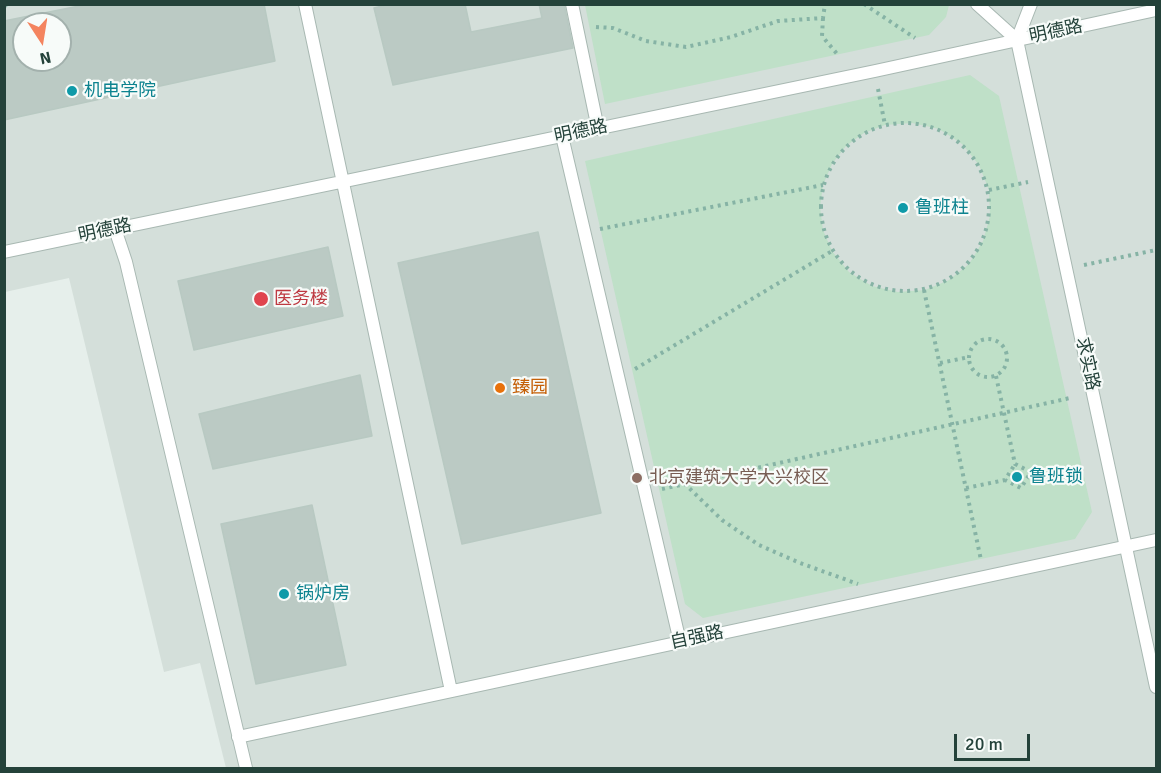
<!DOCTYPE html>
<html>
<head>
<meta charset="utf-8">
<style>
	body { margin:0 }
	#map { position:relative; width:1161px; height:773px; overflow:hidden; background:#e6efeb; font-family:Signika,sans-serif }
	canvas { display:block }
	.frame { position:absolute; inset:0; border:6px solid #24423a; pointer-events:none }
	.north { position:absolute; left:12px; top:12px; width:60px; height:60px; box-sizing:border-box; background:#f7fbf9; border:2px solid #a3b1ad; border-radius:50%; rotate:168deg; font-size:16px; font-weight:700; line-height:24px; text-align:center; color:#24423a }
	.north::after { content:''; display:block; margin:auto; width:21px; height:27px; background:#f4845f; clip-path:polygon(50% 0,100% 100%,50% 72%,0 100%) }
	.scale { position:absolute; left:954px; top:734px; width:76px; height:27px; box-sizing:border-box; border:3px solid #24423a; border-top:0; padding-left:8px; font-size:18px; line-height:21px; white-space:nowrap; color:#24423a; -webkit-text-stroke:4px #f7fbf9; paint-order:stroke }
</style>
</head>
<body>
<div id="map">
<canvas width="1161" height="773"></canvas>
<div class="frame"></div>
<div class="north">N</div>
<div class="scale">20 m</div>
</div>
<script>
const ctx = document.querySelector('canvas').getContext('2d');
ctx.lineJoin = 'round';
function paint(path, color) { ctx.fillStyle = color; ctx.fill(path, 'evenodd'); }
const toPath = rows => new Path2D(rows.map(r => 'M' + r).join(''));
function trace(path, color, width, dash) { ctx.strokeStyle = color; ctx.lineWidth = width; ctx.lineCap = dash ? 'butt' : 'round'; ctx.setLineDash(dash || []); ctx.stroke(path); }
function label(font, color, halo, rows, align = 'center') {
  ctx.font = font + ' Signika,"Noto Sans SC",sans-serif'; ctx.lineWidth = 4.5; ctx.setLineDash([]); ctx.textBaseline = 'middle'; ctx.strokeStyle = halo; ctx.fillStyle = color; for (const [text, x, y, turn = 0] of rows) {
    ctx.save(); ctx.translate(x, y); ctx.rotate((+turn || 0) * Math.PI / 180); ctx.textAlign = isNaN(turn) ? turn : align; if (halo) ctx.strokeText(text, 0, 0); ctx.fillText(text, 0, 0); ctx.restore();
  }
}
const built = toPath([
	[4,5,1156,5,1156,768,226,768,200,663,164,672,69,278,5,292],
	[24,24,60,24,60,60,24,60]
]);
const green = toPath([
	[585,5,585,4,949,5,946,17,929,35,605,104],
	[970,75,999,96,1092,512,1075,539,703,618,685,604,585,161],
	[912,123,939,129,962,144,979,165,989,190,990,216,983,241,969,264,949,280,925,290,898,292,872,286,849,272,832,251,823,230,820,207,823,185,832,164,846,146,864,133,885,125]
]);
const building = toPath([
	[89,4,264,4,275,61,4,120,4,21,89,4],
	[24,24,60,24,60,60,24,60,24,24],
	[390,4,465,4,471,32,542,18,539,4,564,4,573,48,393,85,374,8,390,4],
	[538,232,601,513,462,544,398,263,538,232],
	[328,247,343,316,194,350,178,281,328,247],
	[360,375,372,436,213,469,199,414,360,375],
	[312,505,346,665,256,684,221,524,312,505]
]);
const path = toPath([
	[864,4,915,38],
	[4,6,11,4],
	[823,18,822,36,838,55],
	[596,27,613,28,646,41,686,47,731,37,778,21,823,18,825,4],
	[878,89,885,125],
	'821 207a84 84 0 1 1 168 0a84 84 0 1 1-168 0Z',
	[989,190,1028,182],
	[600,229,823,185],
	[1084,265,1156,250],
	[924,290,981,560],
	'969 358a19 19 0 1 1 38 0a19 19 0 1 1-38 0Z',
	[940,363,969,357],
	[635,369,832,251],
	[996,376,1015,464,1031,472,1021,488,1005,480],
	[685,484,1070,398],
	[966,488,1005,480,1015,464],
	[662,489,685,484,722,520,759,545,800,563,858,584]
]);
const lane = toPath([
	[305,4,451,691],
	[572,4,598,129],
	[977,4,1017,40],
	[1031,4,1017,40,1156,687],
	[562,136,680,642],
	[115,229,126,262,246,768],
	[4,252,875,71,1156,10],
	[238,737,1156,540]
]);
const markers = [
	[72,91,6,"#0f9aa8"],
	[903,208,6,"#0f9aa8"],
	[261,299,8,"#e0444e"],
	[500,388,6,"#e8710a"],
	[1017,477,6,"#0f9aa8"],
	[637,478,6,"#8d6e63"],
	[284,594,6,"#0f9aa8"]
];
const streetNames = [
	["明德路",1056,32,-12],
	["明德路",581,132,-12],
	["明德路",105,231,-12],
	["求实路",1087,364,78],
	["自强路",697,638,-12]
];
const cultureNames = [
	["机电学院",84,91],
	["鲁班柱",915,208],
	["鲁班锁",1029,477],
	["锅炉房",296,594]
];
const healthNames = [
	["医务楼",274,299]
];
const foodNames = [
	["臻园",512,388]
];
const educationNames = [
	["北京建筑大学大兴校区",649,478]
];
paint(built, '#d4dfda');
paint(green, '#bfe0c8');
paint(building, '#bbcac4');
trace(building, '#b8c9c2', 1.5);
trace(lane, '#a8b8b2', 14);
trace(path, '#86b3a5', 4, [3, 4.5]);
trace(lane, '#fff', 12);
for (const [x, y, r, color] of markers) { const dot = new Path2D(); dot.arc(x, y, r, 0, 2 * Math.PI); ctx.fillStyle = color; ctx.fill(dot); trace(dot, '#f7fbf9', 2); }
label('18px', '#24423a', '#f7fbf9', streetNames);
label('18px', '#0d838f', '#f7fbf9', cultureNames, 'left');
label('18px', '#be3a42', '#f7fbf9', healthNames, 'left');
label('18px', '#c56008', '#f7fbf9', foodNames, 'left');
label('18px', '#785e54', '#f7fbf9', educationNames, 'left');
</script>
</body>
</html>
